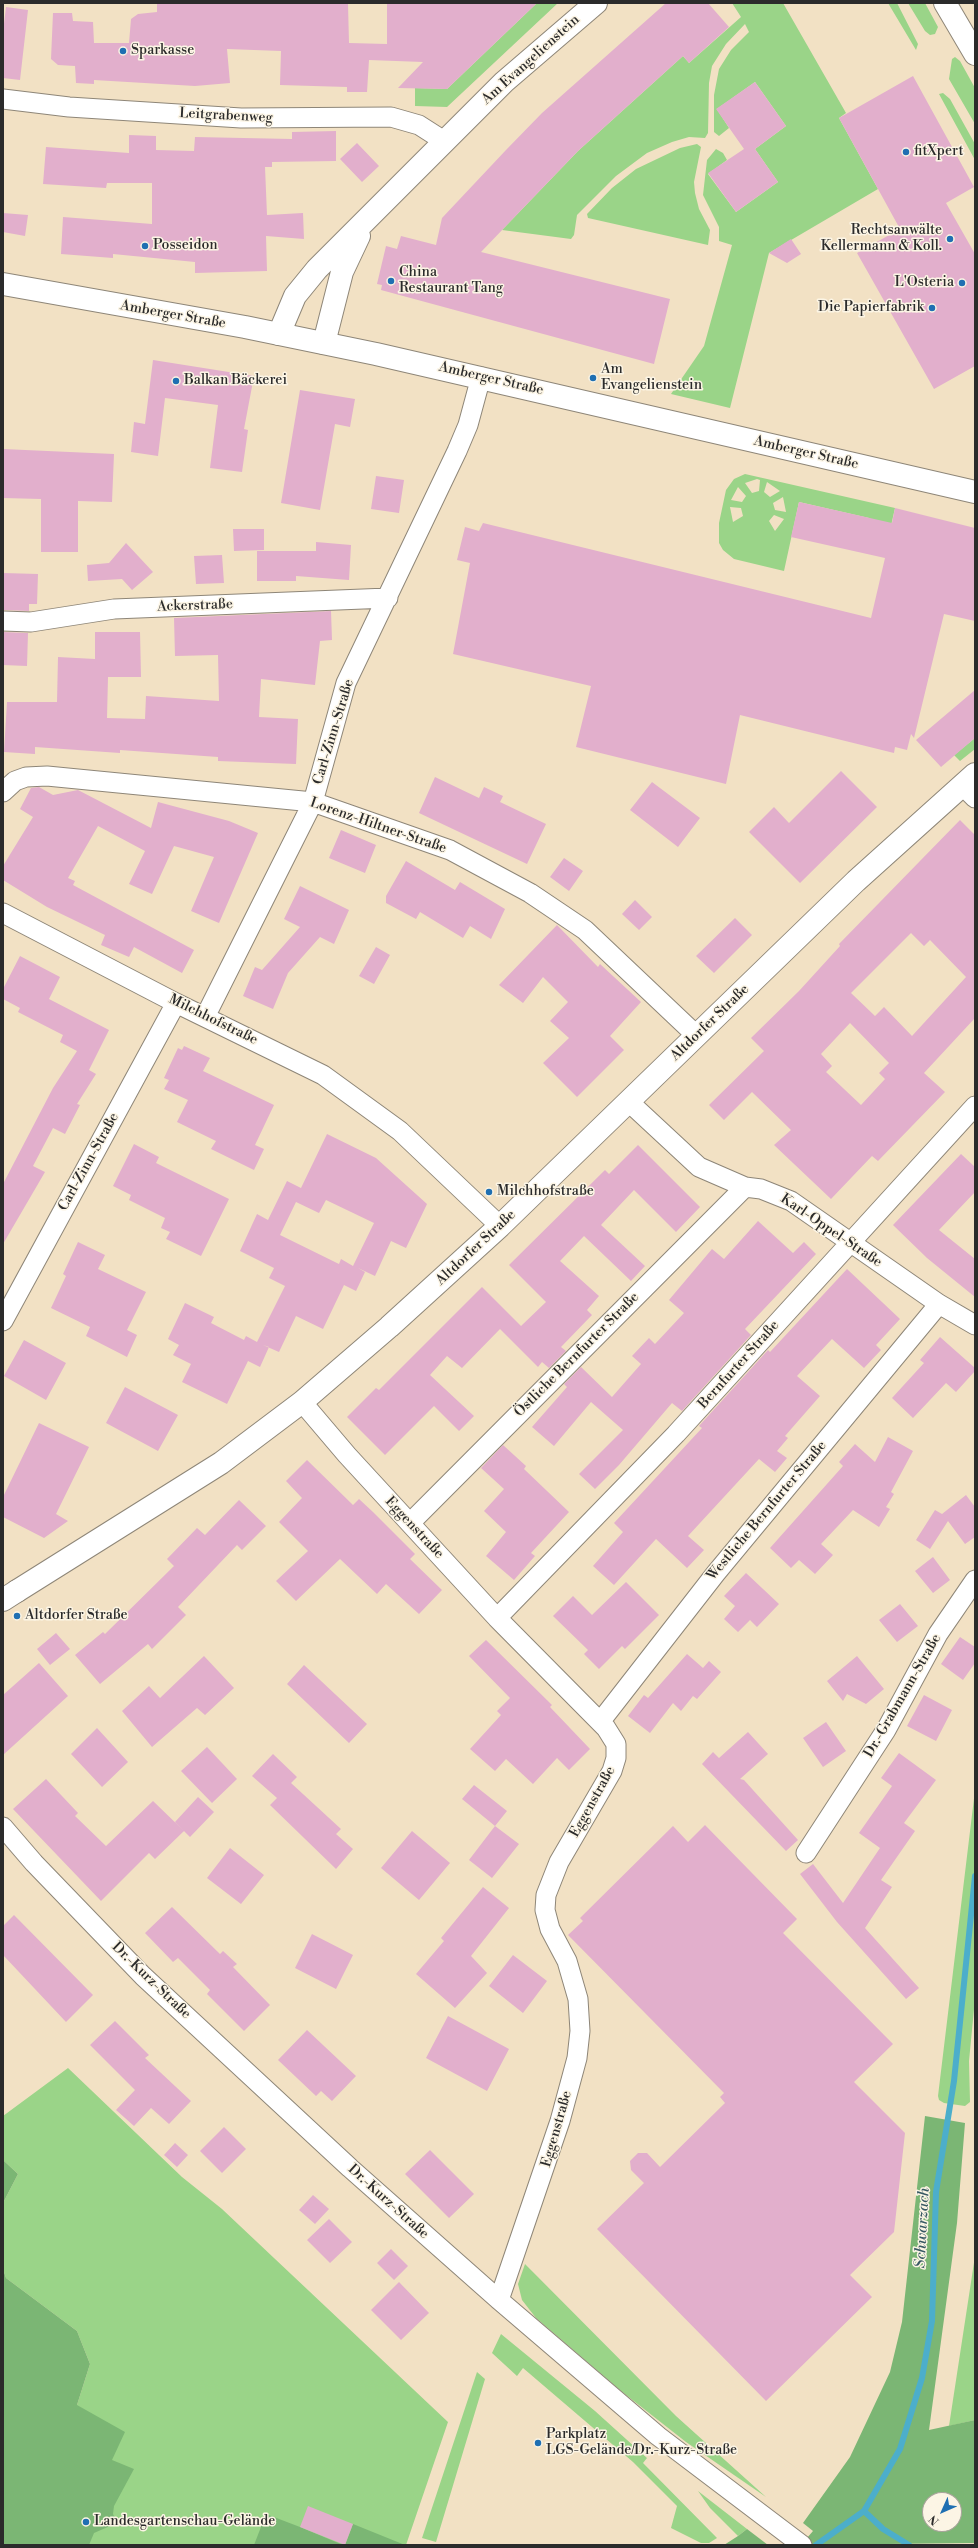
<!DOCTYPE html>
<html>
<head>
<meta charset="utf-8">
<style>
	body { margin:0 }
	#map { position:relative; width:978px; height:2548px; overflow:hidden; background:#f2e1c4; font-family:"Libre Bodoni",serif }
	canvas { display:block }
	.frame { position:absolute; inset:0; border:4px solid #2b2b2b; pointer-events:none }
	.north { position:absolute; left:922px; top:2492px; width:40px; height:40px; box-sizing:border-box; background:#fcf5e5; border:1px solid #a8a49b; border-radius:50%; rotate:225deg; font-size:11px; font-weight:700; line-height:16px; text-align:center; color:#2b2b2b }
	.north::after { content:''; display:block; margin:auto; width:14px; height:18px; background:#1f6fb2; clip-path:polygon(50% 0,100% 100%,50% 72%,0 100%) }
</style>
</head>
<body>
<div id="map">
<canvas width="978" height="2548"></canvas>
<div class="frame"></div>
<div class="north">N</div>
</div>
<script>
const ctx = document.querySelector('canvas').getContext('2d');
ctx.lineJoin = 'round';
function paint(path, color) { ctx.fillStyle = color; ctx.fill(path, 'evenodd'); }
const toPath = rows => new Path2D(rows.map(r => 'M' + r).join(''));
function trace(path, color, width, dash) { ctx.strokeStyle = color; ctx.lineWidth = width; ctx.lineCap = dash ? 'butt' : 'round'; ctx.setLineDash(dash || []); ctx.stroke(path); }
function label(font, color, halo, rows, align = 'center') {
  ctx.font = font + ' "Libre Bodoni",serif'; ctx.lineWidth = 3; ctx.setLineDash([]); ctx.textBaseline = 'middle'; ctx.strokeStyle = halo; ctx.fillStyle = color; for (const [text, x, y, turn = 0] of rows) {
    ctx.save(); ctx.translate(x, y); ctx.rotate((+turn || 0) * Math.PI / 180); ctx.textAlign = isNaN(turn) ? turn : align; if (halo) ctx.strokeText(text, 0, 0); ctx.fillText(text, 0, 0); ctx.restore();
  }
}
const green = toPath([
	[537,3,558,3,447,107,415,106,415,88,447,89],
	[732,3,783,3,846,113,839,118,878,189,769,253,730,408,671,394,704,346,732,245,719,241,719,227,703,195,707,160,716,149,723,153,727,160,708,174,736,212,778,182,755,149,786,126,755,82,717,109,729,128,719,136,714,132,714,95,719,69,731,50,749,32,745,24,726,44,712,66,709,83,708,133,705,138,689,137,672,142,647,153,616,176,577,215,574,235,571,239,502,230,578,151,683,56,689,63,741,17],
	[888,3,897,3,918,44,916,50],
	[908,3,925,3,938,27,935,34,930,35,925,31],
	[955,57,960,61,975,88,975,124,949,79,952,59],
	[943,93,950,99,975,144,975,160,939,94],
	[697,144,701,147,694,182,695,193,699,209,710,230,708,245,588,218,587,214,612,188,636,169,680,148],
	[745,474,895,508,890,530,869,518,799,502,784,571,734,559,723,550,719,543,719,523,726,490,734,479],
	[757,479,760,480,759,491,752,493,745,483],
	[767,482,780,491,770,497,764,492],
	[738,487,746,496,742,502,731,500],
	[783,497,786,512,775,510,773,503],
	[730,507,741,508,743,516,733,522],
	[774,515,784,519,775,531,769,521],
	[975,738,975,749,960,761,954,755],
	[975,1790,975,1999,969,2061,970,2102,965,2106,944,2103,939,2100,938,2096],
	[68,2068,182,2177,222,2209,448,2422,406,2545,3,2545,77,2405,90,2364,77,2331,6,2278,3,2269,3,2203,18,2174,3,2160,3,2116],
	[975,2256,975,2420,949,2426],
	[525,2264,676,2416,766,2497,686,2442,621,2391,536,2318,522,2300,518,2284],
	[501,2334,595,2411,647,2458,643,2463,717,2538,709,2543,701,2543,671,2528,677,2506,633,2462,523,2368,517,2376,492,2353],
	[477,2372,485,2379,436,2542,422,2538],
	[698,2491,747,2529,738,2536,710,2508]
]);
const forest = toPath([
	[925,2116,965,2123,957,2223,929,2430,975,2420,975,2543,801,2545,813,2531,803,2523,850,2457,890,2372,902,2322],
	[930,2500,954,2500,954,2524,930,2524],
	[3,2160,18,2174,3,2203],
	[3,2269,6,2278,77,2331,90,2364,77,2405,125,2432,112,2460,134,2469,114,2506,113,2514,117,2523,94,2533,89,2545,3,2545],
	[266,2514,300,2527,343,2545,254,2545],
	[353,2524,405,2545,345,2545],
	[747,2529,768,2545,724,2545,738,2536]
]);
const stream = toPath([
	[864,2511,883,2529,909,2545],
	[816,2545,864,2511,900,2449,922,2378,932,2321,936,2192,954,2081,975,1876]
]);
const building = toPath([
	[157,3,348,4,349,43,387,44,387,3,537,3,447,89,398,88,423,62,369,60,367,92,347,92,347,87,280,85,281,51,227,49,230,83,195,86,94,80,94,84,76,83,75,66,58,65,51,59,53,13,72,13,73,21,93,22,94,43,129,43,131,19,138,14,157,12],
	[666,3,708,3,729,27,689,63,683,56,578,151,481,252,670,299,654,364,381,290,382,285,377,284,386,246,397,249,401,236,436,245,442,218,506,150,542,113],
	[6,7,28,10,20,80,3,78,3,32],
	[913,76,974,187,946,203,975,254,975,366,934,389,857,253,900,229,839,118],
	[755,82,786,126,755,149,778,182,736,212,708,173,744,149,716,109],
	[336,131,336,161,272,162,272,167,265,167,267,215,303,213,304,239,266,236,267,271,195,273,195,262,113,254,113,258,61,254,63,217,152,224,152,183,107,183,106,188,43,184,46,147,129,153,129,135,156,136,156,150,194,151,195,137,292,139,292,132],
	[357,143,379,166,362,182,340,159],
	[3,213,28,215,25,236,3,232],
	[791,239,801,254,787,263,769,253],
	[153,360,254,376,244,429,248,430,242,472,210,468,218,405,165,398,158,456,131,452,134,422,145,424],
	[300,390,355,399,350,427,335,424,320,510,281,503],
	[3,449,114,454,112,502,78,501,78,552,41,552,41,499,3,498],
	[376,476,404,480,399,513,371,509],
	[799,502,892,523,895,508,975,528,975,621,944,614,914,738,911,734,907,750,895,747,894,753,740,715,726,784,576,747,591,686,453,654,470,563,457,560,465,527,479,531,483,523,871,618,885,558,791,537],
	[233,529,264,529,264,550,234,551],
	[316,542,351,545,349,580,296,576,296,581,257,581,257,551,316,551],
	[126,543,153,572,132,590,122,579,88,581,87,565,109,563],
	[222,555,224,583,196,584,194,556],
	[3,573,38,574,37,604,29,604,29,611,3,610],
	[331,611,332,640,320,641,315,685,261,679,259,717,298,719,296,764,218,761,218,757,120,750,120,753,35,747,35,754,4,752,7,702,57,702,58,657,95,659,95,632,140,632,141,677,108,677,107,718,145,719,146,696,219,701,218,655,175,656,174,618],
	[3,632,28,633,27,666,3,665],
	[975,690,975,738,941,767,916,740],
	[841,771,877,807,800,883,749,832,774,807,789,823],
	[435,777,479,798,484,787,503,796,500,802,546,824,527,864,419,813],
	[652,782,700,818,678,847,630,810],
	[39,787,53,795,78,790,151,828,158,802,229,821,258,833,219,923,191,911,214,857,174,846,152,894,129,884,145,851,98,826,68,878,75,881,73,885,194,950,182,973,134,947,129,957,101,945,105,935,47,907,3,880,3,866,33,817,20,809,31,788],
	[960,820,975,835,975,1018,924,1073,945,1092,878,1161,872,1156,831,1199,774,1145,791,1130,752,1092,724,1120,709,1105,764,1051,751,1038,799,991,840,946,839,944],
	[911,933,924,946,930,940,966,977,912,1036,884,1007,875,1016,851,993],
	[850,1023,889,1063,879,1073,885,1079,861,1105,826,1072,832,1066,821,1054],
	[341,830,376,845,365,873,329,858],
	[564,858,583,871,569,891,550,877],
	[406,861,455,890,460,882,505,909,491,939,470,926,463,938,420,912,416,919,386,903,386,896],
	[300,886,349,910,334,944,320,937,288,973,273,1009,243,996,255,967,262,970,300,927,284,919],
	[635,900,652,917,639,930,622,914],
	[735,918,752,935,714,973,696,956],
	[557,925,598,967,600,964,641,1002,610,1036,624,1050,577,1097,543,1063,569,1038,550,1021,568,1002,543,977,523,1003,499,985],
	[376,947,390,955,374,984,359,976],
	[20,956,60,977,49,999,109,1030,89,1070,96,1074,77,1104,80,1105,65,1134,53,1128,33,1166,45,1172,3,1244,3,1184,53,1088,77,1051,60,1042,63,1035,18,1012,20,1008,3,999,3,989],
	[184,1046,210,1058,203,1071,274,1105,255,1145,264,1149,254,1170,211,1149,216,1141,177,1122,188,1100,164,1089,169,1080,164,1078,178,1048,182,1050],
	[327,1134,376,1158,427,1204,406,1248,391,1241,375,1276,358,1268,365,1272,356,1291,344,1285,323,1329,296,1316,279,1352,263,1345,269,1347,260,1367,248,1361,227,1404,182,1382,191,1364,173,1355,179,1345,168,1339,185,1303,214,1317,211,1323,244,1340,246,1336,257,1342,285,1286,269,1278,274,1268,240,1251,257,1214,268,1220,287,1181,301,1188],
	[326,1200,374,1223,353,1266,341,1259,339,1264,280,1235,296,1202,319,1213],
	[134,1144,159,1157,156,1163,229,1199,201,1256,166,1239,170,1232,161,1228,165,1218,129,1200,131,1195,113,1186],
	[638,1145,700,1207,676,1232,634,1190,601,1225,645,1266,631,1281,584,1236,560,1261,599,1296,587,1310,592,1315,561,1347,566,1351,549,1368,542,1362,538,1367,500,1329,462,1368,447,1356,430,1375,474,1416,459,1431,434,1406,385,1455,347,1417,376,1388,379,1390,482,1287,521,1326,546,1302,509,1265,605,1170,609,1174],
	[961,1154,975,1167,975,1192,939,1230,975,1259,975,1297,927,1258,893,1225],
	[758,1221,793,1253,804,1242,816,1254,745,1329,751,1335,682,1411,672,1403,619,1465,595,1489,579,1474,623,1430,591,1402,554,1446,532,1427,567,1387,564,1384,581,1367,612,1397,641,1364,632,1356,649,1338,655,1344,684,1313,669,1300,712,1249,724,1259],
	[78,1242,105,1255,98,1269,146,1292,127,1330,137,1335,127,1357,86,1336,90,1327,51,1308,66,1276,63,1274],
	[847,1269,900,1319,876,1345,881,1350,864,1368,832,1339,797,1376,820,1396,785,1436,788,1438,777,1451,787,1458,775,1472,759,1459,688,1536,704,1550,687,1568,656,1539,614,1585,593,1566,623,1532,614,1523,702,1428,699,1426,768,1350,770,1352],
	[940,1337,975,1368,975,1371,956,1392,946,1383,913,1418,892,1398,924,1363,920,1360],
	[24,1340,66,1363,46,1400,4,1376],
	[125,1387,178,1415,158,1451,106,1423],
	[39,1423,89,1447,56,1514,68,1521,44,1538,3,1517,3,1497],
	[888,1437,913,1451,891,1492,894,1494,886,1507,890,1509,879,1527,853,1510,821,1544,833,1555,815,1574,799,1560,791,1568,770,1548,843,1466,839,1462,855,1444,875,1462],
	[503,1445,526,1466,524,1469,569,1512,531,1553,535,1556,514,1580,486,1556,506,1532,484,1511,504,1489,481,1468],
	[307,1460,353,1505,359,1499,373,1512,415,1554,410,1559,442,1590,419,1614,386,1584,377,1594,340,1559,296,1601,276,1581,308,1551,279,1522,302,1498,286,1481],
	[966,1495,975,1507,975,1537,965,1544,948,1521,930,1549,916,1540,935,1510,942,1514],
	[239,1500,266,1526,242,1550,237,1545,178,1607,186,1615,152,1649,148,1644,100,1684,75,1655,103,1632,105,1634,174,1566,167,1559,197,1528,205,1535],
	[933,1557,950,1580,933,1593,915,1571],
	[746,1573,779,1604,757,1627,750,1620,738,1632,724,1619,735,1606,724,1596],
	[626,1582,659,1615,625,1649,622,1646,599,1669,584,1654,588,1650,553,1616,573,1596,592,1615],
	[900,1604,918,1626,897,1642,879,1620],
	[56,1633,70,1649,50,1665,37,1649],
	[960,1637,975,1647,975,1663,963,1680,941,1664],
	[486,1640,552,1705,550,1707,590,1749,569,1770,557,1758,533,1784,506,1759,495,1771,470,1749,501,1715,497,1711,510,1698,469,1656],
	[687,1654,703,1668,709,1661,721,1672,697,1699,693,1696,681,1711,673,1703,650,1733,628,1716,644,1695,648,1698],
	[204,1656,234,1688,205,1715,197,1708,152,1747,122,1711,149,1686,160,1698],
	[857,1656,884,1689,866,1704,847,1694,843,1701,827,1681],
	[39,1663,68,1696,3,1755,3,1695],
	[304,1665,367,1724,349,1743,287,1684],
	[924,1695,952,1710,936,1741,907,1726],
	[826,1722,846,1751,823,1767,803,1738],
	[97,1728,128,1762,102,1787,71,1754],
	[748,1732,768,1754,740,1779,744,1780,798,1840,786,1851,702,1764,713,1752,719,1758],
	[207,1747,237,1779,212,1803,181,1771],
	[899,1753,936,1780,904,1823,915,1831,881,1880,892,1887,865,1928,919,1988,906,1999,837,1922,800,1874,813,1864,843,1903,880,1848,859,1833,892,1786,881,1778],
	[273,1754,297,1777,291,1783,341,1829,336,1834,353,1849,336,1869,270,1805,277,1798,252,1776],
	[46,1779,78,1813,75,1816,106,1846,153,1801,184,1831,155,1859,149,1853,101,1901,13,1809],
	[474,1785,507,1811,495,1826,462,1799],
	[198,1797,214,1812,190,1837,175,1822],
	[705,1825,797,1919,783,1933,893,2044,854,2082,905,2133,894,2232,850,2275,872,2297,766,2401,597,2229,644,2183,631,2170,630,2161,638,2153,647,2153,660,2167,725,2103,720,2097,724,2093,568,1935,583,1921,580,1918,673,1826,688,1842],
	[495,1826,519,1844,492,1878,469,1860],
	[412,1831,450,1863,419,1900,381,1868],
	[230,1848,264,1875,241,1904,207,1878],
	[483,1887,509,1908,471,1956,487,1973,455,2008,416,1974,444,1941,441,1938],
	[172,1907,220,1954,223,1951,237,1964,233,1967,270,2005,244,2031,207,1994,210,1990,178,1958,173,1962,145,1933],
	[14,1915,93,1995,66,2022,3,1955,3,1926],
	[312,1934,353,1955,336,1989,295,1968],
	[513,1955,547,1981,523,2013,489,1986],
	[448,2016,509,2049,487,2091,426,2058],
	[115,2021,149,2055,145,2058,191,2101,169,2124,151,2108,134,2126,116,2110,135,2090,90,2045],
	[307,2030,356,2076,332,2101,321,2091,316,2096,278,2060],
	[224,2127,246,2149,222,2173,200,2151],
	[175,2143,188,2155,177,2167,164,2155],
	[430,2150,474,2194,449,2218,405,2174],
	[313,2195,329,2209,315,2224,299,2210],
	[329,2219,352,2242,330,2263,307,2240],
	[391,2249,408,2266,394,2280,377,2263],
	[399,2282,429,2313,401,2340,371,2310],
	[308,2506,353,2524,345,2545,300,2527]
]);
const minor = toPath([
	[3,99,69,107,241,118,391,117,419,125,444,141],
	[3,621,31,622,114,609,388,598],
	[962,785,975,798],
	[3,792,15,781,26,777,47,776,313,802,450,850,530,893,585,930,697,1036],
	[3,913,176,1003,323,1075,400,1131,500,1226],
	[205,1017,313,802,346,683,457,451,468,425,481,377],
	[629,1102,699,1167,745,1187,761,1189,791,1201,939,1304,975,1325],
	[3,1321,176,1003],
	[302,1402,347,1455,497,1618,606,1728,616,1744,616,1758,612,1771,559,1862,546,1895,545,1910,550,1929,567,1961,578,1999,580,2031,577,2058,560,2121,499,2300],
	[410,1523,745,1187],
	[497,1618,676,1434,975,1106],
	[600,1722,716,1573,939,1304],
	[3,1827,34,1863,143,1976,350,2168,499,2300,658,2436,802,2545],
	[806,1853,886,1730,938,1634,975,1580]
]);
const tertiary = toPath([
	[945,3,975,54],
	[279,334,295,296,317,269,504,82,596,3],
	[324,343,342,272,359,236],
	[3,1600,17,1591]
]);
const secondary = toPath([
	[3,284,245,327,376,354,975,492],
	[17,1591,221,1463,302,1402,389,1327,500,1226,856,881,975,774]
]);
const markers = [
	[123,51,4,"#1f6fb2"],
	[906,152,4,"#1f6fb2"],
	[950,239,4,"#1f6fb2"],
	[145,246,4,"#1f6fb2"],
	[391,281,4,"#1f6fb2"],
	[962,283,4,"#1f6fb2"],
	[932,308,4,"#1f6fb2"],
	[593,378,4,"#1f6fb2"],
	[176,381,4,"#1f6fb2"],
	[489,1192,4,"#1f6fb2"],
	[17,1616,4,"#1f6fb2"],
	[538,2443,4,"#1f6fb2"],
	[86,2522,4,"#1f6fb2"]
];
const poiNames = [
	["Sparkasse",131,51],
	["fitXpert",914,152],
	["Rechtsanwälte",942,231,"right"],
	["Kellermann & Koll.",942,247,"right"],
	["Posseidon",153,246],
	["China",399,273],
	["Restaurant Tang",399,289],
	["L'Osteria",954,283,"right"],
	["Die Papierfabrik",924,308,"right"],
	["Am",601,370],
	["Evangelienstein",601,386],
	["Balkan Bäckerei",184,381],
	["Milchhofstraße",497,1192],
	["Altdorfer Straße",25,1616],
	["Parkplatz",546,2435],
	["LGS-Gelände/Dr.-Kurz-Straße",546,2451],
	["Landesgartenschau-Gelände",94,2522]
];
const streetNames = [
	["Am Evangelienstein",531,60,-42],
	["Leitgrabenweg",226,116,3],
	["Amberger Straße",173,315,10],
	["Amberger Straße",491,379,13],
	["Amberger Straße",806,453,13],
	["Ackerstraße",195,606,-2],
	["Carl-Zinn-Straße",334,732,-73],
	["Lorenz-Hiltner-Straße",378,826,19],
	["Milchhofstraße",213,1020,26],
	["Altdorfer Straße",710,1023,-44],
	["Carl-Zinn-Straße",89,1162,-61],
	["Karl-Oppel-Straße",831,1231,34],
	["Altdorfer Straße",476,1248,-43],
	["Östliche Bernfurter Straße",577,1355,-45],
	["Bernfurter Straße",739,1365,-48],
	["Westliche Bernfurter Straße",767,1511,-50],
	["Eggenstraße",414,1528,47],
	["Dr.-Grabmann-Straße",903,1696,-60],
	["Eggenstraße",593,1802,-61],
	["Dr.-Kurz-Straße",151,1981,44],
	["Eggenstraße",557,2129,-74],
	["Dr.-Kurz-Straße",388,2202,42]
];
const waterNames = [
	["Schwarzach",923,2228,-87]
];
paint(green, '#9ad488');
paint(forest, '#7bb674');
trace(stream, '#4caecb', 6);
paint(building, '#e2afcc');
trace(minor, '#8e8678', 21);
trace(tertiary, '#8e8678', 24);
trace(secondary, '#8e8678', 24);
trace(minor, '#fff', 19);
trace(tertiary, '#fff', 22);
trace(secondary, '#fff', 22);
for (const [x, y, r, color] of markers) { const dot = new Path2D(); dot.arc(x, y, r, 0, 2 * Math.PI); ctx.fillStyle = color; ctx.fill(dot); trace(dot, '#fcf5e5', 1.5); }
label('14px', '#2b2b2b', '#fcf5e5', poiNames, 'left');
label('14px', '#2b2b2b', '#fcf5e5', streetNames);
label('italic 15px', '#375963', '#fcf5e5', waterNames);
</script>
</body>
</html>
